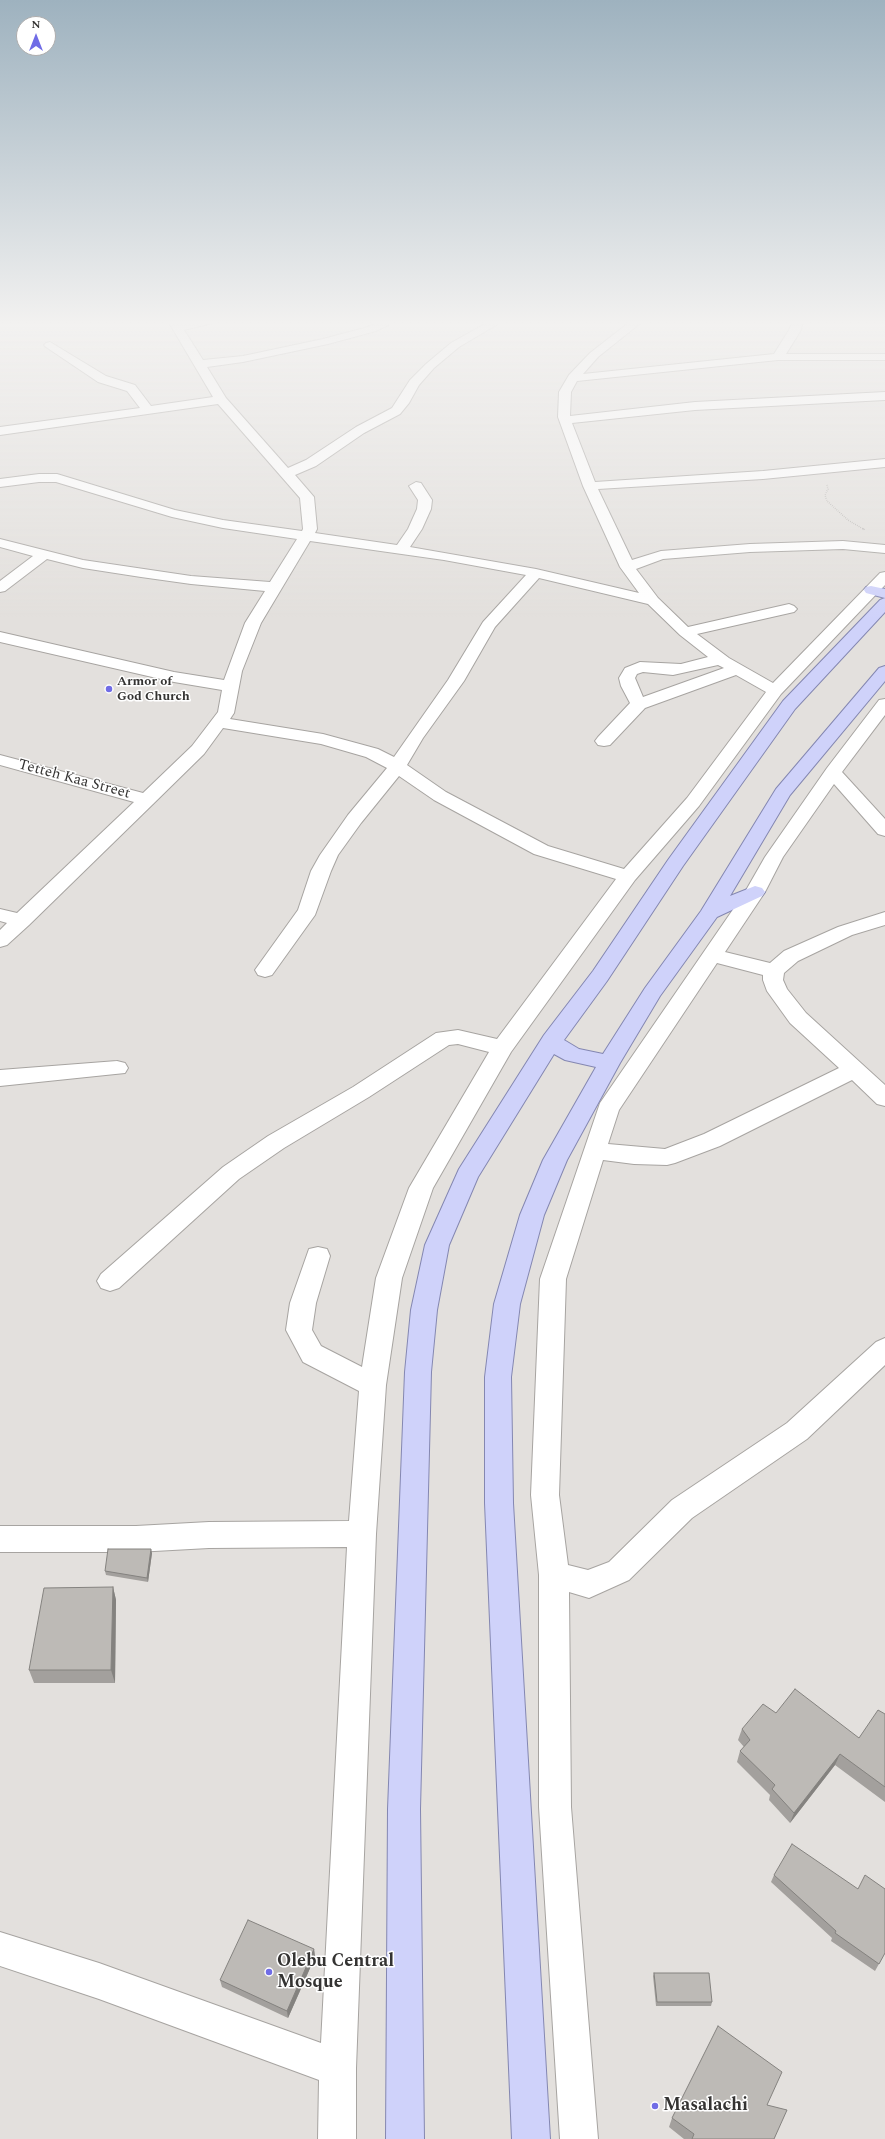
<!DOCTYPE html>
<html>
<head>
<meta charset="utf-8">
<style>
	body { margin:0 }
	#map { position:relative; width:885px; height:2139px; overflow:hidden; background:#e3e0dd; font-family:Spectral,serif }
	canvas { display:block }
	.north { position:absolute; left:16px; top:16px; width:40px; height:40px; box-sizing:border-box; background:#fff; border:1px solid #aeadad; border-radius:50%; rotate:0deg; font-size:11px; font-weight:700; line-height:16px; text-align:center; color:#343332 }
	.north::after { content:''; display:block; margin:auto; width:14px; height:18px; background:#706ce6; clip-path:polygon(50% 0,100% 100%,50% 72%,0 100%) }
</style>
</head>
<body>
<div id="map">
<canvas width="885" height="2139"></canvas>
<div class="north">N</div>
</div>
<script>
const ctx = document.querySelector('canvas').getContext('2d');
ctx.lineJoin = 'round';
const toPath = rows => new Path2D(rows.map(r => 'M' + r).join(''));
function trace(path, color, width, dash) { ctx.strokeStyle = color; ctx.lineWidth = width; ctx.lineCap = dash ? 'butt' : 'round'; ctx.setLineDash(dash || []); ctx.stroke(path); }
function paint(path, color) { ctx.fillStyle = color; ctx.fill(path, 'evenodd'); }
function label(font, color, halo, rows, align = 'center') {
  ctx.font = font + ' Spectral,serif'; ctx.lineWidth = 3; ctx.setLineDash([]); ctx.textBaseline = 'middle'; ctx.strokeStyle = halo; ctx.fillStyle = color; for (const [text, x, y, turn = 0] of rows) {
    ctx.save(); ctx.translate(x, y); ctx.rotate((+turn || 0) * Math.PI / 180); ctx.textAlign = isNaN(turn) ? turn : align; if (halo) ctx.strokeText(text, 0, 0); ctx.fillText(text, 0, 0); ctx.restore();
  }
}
const pathFar1 = toPath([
	[827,485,828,489,825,495,827,501,848,520,865,530]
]);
const path = toPath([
	[863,529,865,530]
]);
const minor = toPath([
	[168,321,178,321,180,324,194,321,213,321,212,323,184,330,203,360,243,356,323,339,368,327,379,321,389,321,388,325,376,331,328,344,243,362,207,367,226,398,288,468,306,460,356,427,392,408,410,380,426,364,451,343,490,321,503,321,459,347,434,368,419,385,409,403,400,414,364,433,316,466,295,475,314,497,317,529,315,533,397,545,408,529,417,509,418,500,409,486,416,482,421,483,432,500,431,509,422,529,410,547,536,569,639,593,620,567,583,486,558,417,559,392,569,375,590,353,631,321,643,321,598,357,583,374,774,354,789,330,793,321,803,321,801,330,786,354,885,354,885,360,778,360,577,381,571,392,570,416,695,402,885,392,885,400,695,410,572,423,595,482,763,471,885,459,885,467,763,479,598,489,632,560,661,551,750,544,843,541,885,545,885,553,843,549,750,552,663,559,636,569,658,598,688,627,789,604,794,606,797,609,794,612,697,634,729,658,773,683,880,573,885,572,885,585,781,694,699,806,635,880,511,1052,433,1188,402,1278,386,1385,376,1534,356,2068,356,2139,318,2139,319,2080,99,1999,0,1966,0,1932,99,1963,321,2043,347,1547,209,1548,136,1552,0,1552,0,1526,136,1526,209,1522,349,1521,359,1391,303,1362,286,1330,290,1303,309,1249,318,1247,327,1249,330,1256,316,1303,312,1330,321,1346,362,1367,376,1278,409,1188,489,1052,458,1044,449,1045,369,1097,284,1148,239,1179,119,1288,110,1291,101,1288,97,1281,101,1274,223,1167,268,1136,353,1087,436,1033,458,1030,497,1039,616,879,534,854,434,800,399,776,361,823,338,855,331,871,315,915,272,975,265,977,258,975,255,970,298,910,311,871,320,855,348,815,387,768,366,757,321,744,223,728,204,754,153,804,29,925,7,945,0,947,0,930,7,923,0,921,0,909,17,913,134,802,0,765,0,755,143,793,192,746,218,712,222,690,174,682,0,642,0,632,174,672,224,680,245,623,265,591,191,584,141,577,83,568,47,559,5,591,0,592,0,581,33,556,0,547,0,539,83,560,191,576,270,582,297,539,223,528,172,517,56,482,39,482,0,487,0,479,39,474,57,474,175,510,223,520,302,531,303,529,300,498,218,404,0,435,0,427,140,408,127,391,98,382,46,347,44,345,46,343,50,342,106,376,135,385,151,406,213,397,168,321],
	[310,541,444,560,526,575,483,622,448,680,394,757,378,749,323,734,230,719,234,713,242,671,261,623,310,541],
	[539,578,648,604,680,635,708,657,681,664,640,662,625,668,619,678,621,686,630,703,598,737,595,741,598,745,604,746,610,745,645,708,736,675,766,692,687,798,624,869,548,846,446,792,407,765,423,738,464,681,495,627,539,578],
	[718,665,724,668,643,697,635,678,637,674,643,672,673,675,718,665],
	[885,699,885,715,842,772,885,819,885,836,878,834,834,784,783,857,765,892,725,952,770,963,784,951,838,927,885,912,885,925,852,935,798,961,784,973,783,980,787,989,806,1013,885,1085,885,1106,877,1104,852,1080,720,1146,675,1163,667,1165,634,1164,603,1160,566,1279,559,1495,568,1565,588,1570,609,1562,672,1500,787,1423,876,1342,885,1338,885,1365,807,1439,692,1518,629,1580,589,1598,569,1592,571,1807,598,2139,560,2139,539,1807,539,1575,531,1495,540,1279,600,1103,745,892,765,857,827,768,879,700,885,699],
	[717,963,763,975,763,980,767,991,790,1023,839,1068,704,1134,665,1149,608,1144,619,1110,717,963],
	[117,1061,125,1063,128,1068,125,1073,0,1086,0,1070,117,1061]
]);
const major = toPath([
	[871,586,885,589,885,612,795,709,683,866,607,981,564,1040,579,1049,603,1054,645,988,701,911,776,789,879,668,885,666,885,681,790,795,730,896,755,886,762,888,765,892,762,896,717,917,660,996,620,1063,567,1160,544,1215,520,1304,511,1377,513,1503,550,2139,512,2139,485,1503,485,1377,494,1304,520,1215,543,1160,596,1067,565,1060,554,1054,478,1177,449,1245,437,1310,431,1372,420,1809,424,2139,386,2139,388,1809,405,1372,411,1310,425,1245,459,1169,544,1035,593,971,668,860,783,701,880,600,885,598,866,593,864,590,866,587,871,586]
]);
const wall = toPath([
	[152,1553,148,1582,106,1575,105,1571],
	[113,1587,116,1600,115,1683,34,1683,29,1670],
	[776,1713,859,1738,885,1714,885,1802,835,1765,790,1823,769,1800,770,1795,737,1762,740,1751,744,1747,738,1740,742,1729],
	[774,1875,885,1953,875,1971,831,1941,832,1938,771,1882],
	[314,1949,315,1957,288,2018,222,1987,220,1980],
	[654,1973,712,2002,711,2006,656,2006,653,1976],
	[767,2105,774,2139,684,2139,669,2127,672,2118]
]);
const shadedWall = toPath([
	[151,1549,152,1553,148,1582,147,1578],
	[113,1587,116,1600,115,1683,111,1670],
	[840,1754,835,1765,790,1823,794,1813],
	[314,1949,315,1957,288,2018,287,2011]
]);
const building = toPath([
	[108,1549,151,1549,147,1578,105,1571,108,1549],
	[113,1587,111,1670,29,1670,44,1588,113,1587],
	[795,1689,859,1738,878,1710,885,1714,885,1787,840,1754,794,1813,772,1789,775,1785,740,1751,750,1740,742,1729,763,1704,776,1713,795,1689],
	[792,1844,858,1889,865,1875,885,1889,885,1953,879,1964,835,1933,836,1931,774,1875,792,1844],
	[248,1920,314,1949,287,2011,220,1980,248,1920],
	[654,1973,709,1973,712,2002,657,2002,654,1973],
	[718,2026,782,2072,767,2105,787,2110,774,2139,692,2139,694,2134,672,2118,718,2026]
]);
const markers = [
	[109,689,4,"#706ce6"],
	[269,1972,4,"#706ce6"],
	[655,2106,4,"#706ce6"]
];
const farPoinames = [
	["Armor of",117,682],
	["God Church",117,697]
];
const streetNames = [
	["Tetteh Kaa Street",74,780,15]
];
const nearPoinames = [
	["Olebu Central",277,1962],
	["Mosque",277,1983],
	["Masalachi",663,2106]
];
trace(minor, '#a7a4a1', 2);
trace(major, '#8487b1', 2);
trace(pathFar1, '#a3a19f', 1.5, [0.5, 1.5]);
trace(path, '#a3a19f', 2, [0.5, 2]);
paint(minor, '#fff');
paint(major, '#cfd2fa');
paint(wall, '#a3a09d');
paint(shadedWall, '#84827f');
paint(building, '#bdbab6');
trace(building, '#84827f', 1);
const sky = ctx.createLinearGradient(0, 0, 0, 620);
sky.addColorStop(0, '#9eb2bf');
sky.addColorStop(0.52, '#f2f1f0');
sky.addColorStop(1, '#f2f1f000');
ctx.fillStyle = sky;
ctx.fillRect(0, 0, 885, 620);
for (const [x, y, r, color] of markers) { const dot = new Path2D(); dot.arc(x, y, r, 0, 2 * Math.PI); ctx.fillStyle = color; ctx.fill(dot); trace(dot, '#fff', 1.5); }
label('bold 13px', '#343332', '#fff', farPoinames, 'left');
label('15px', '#343332', '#fff', streetNames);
label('bold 18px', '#343332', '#fff', nearPoinames, 'left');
</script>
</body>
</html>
